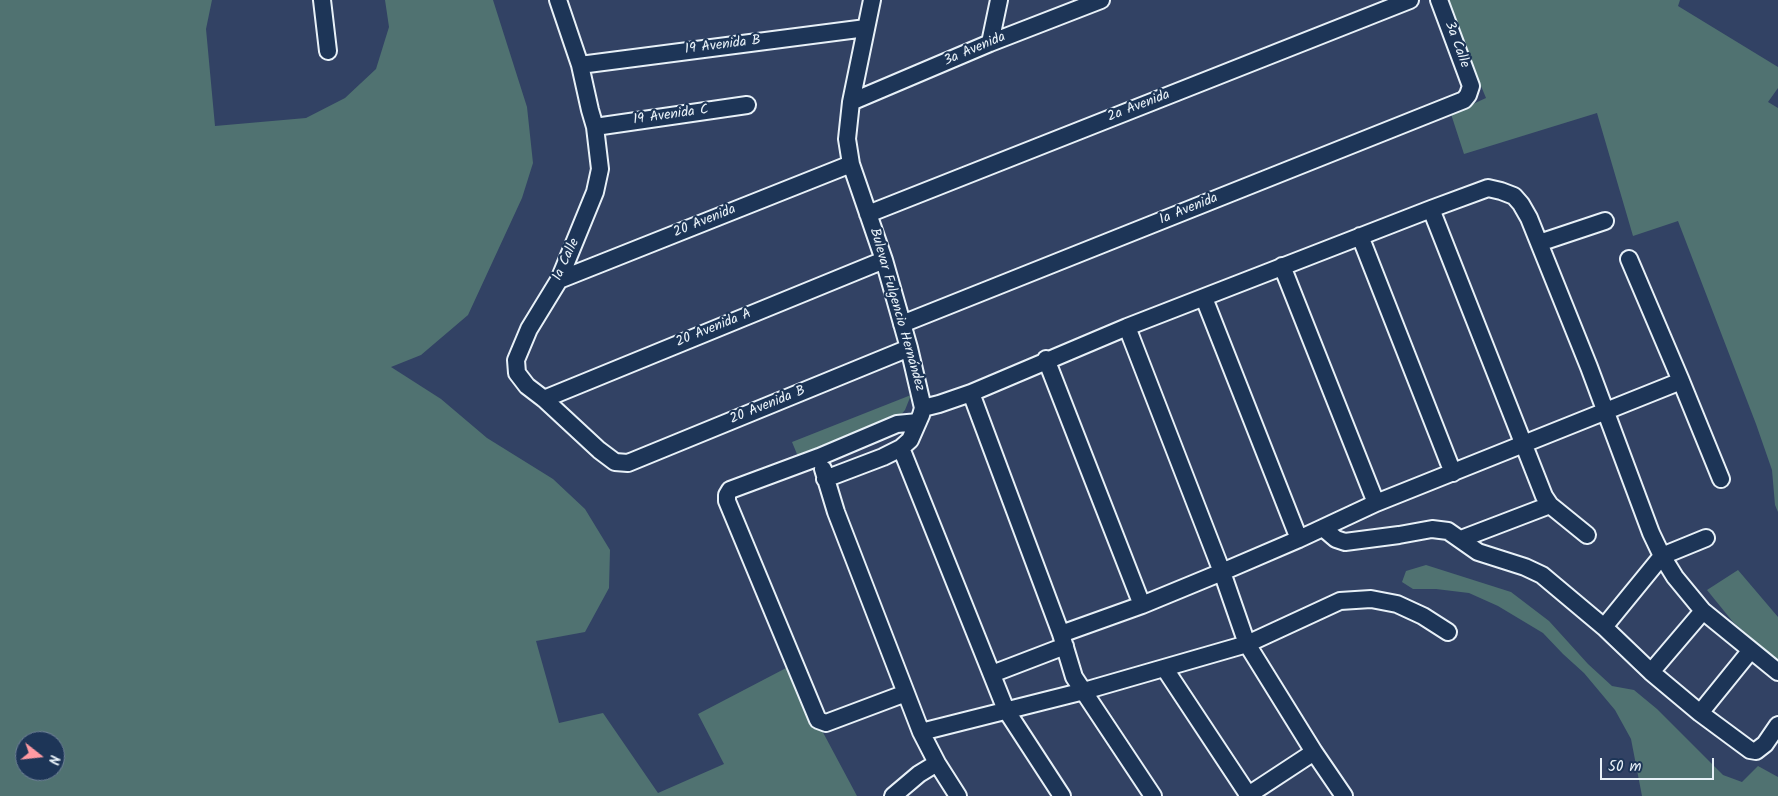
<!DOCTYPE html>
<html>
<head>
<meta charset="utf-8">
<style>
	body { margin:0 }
	#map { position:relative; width:1778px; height:796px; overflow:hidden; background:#324264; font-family:Kalam,sans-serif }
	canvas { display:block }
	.north { position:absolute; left:15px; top:731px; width:50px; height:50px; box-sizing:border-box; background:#1d3557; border:1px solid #6e8097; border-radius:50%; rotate:106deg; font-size:14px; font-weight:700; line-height:20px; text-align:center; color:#e8f1f8 }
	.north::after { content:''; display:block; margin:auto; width:18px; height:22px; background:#ff9aa2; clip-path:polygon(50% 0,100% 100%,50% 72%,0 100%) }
	.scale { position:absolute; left:1600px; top:758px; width:114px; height:22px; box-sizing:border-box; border:2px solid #e8f1f8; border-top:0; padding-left:6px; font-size:15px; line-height:18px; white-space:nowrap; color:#e8f1f8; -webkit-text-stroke:4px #1d3557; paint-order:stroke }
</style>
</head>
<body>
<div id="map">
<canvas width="1778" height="796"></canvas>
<div class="north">N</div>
<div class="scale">50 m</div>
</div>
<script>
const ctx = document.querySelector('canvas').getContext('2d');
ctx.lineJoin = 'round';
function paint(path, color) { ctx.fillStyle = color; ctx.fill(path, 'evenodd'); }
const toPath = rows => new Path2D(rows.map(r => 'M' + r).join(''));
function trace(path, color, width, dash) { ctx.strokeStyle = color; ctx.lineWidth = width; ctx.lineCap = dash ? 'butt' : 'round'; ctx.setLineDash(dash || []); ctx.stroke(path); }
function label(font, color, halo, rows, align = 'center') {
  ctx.font = font + ' Kalam,sans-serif'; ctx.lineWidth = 4.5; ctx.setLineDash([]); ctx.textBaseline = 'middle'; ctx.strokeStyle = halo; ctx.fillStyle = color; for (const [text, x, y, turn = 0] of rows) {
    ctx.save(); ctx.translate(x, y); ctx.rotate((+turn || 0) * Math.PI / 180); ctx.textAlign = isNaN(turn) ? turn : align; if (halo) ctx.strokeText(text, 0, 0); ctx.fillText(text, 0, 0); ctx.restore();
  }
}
const green = toPath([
	[0,0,212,0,206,29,215,126,306,118,345,98,376,69,389,27,385,0,493,0,527,107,533,163,522,198,468,315,421,355,391,367,441,399,487,438,553,479,585,509,610,550,609,588,585,632,536,641,559,723,603,713,658,793,724,764,698,714,788,667,857,796,0,796],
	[25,741,55,741,55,771,25,771],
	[1445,0,1680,0,1678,6,1778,67,1778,88,1768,102,1778,108,1778,512,1775,505,1772,470,1756,424,1678,221,1633,236,1597,113,1464,154,1451,114,1486,98],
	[911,395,905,410,894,423,799,459,792,442],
	[1426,565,1511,592,1549,621,1588,664,1612,686,1634,690,1657,709,1723,775,1742,782,1758,766,1778,777,1778,796,1642,796,1631,739,1615,710,1584,673,1563,654,1543,633,1498,606,1469,593,1436,589,1413,589,1402,582,1406,571],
	[1738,570,1778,617,1778,661,1733,622,1707,590]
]);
const minor = toPath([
	[322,0,328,51],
	[558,0,580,65,590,110,595,127,600,169,595,192,559,280,529,329,516,360,517,373,527,386,544,399,599,450,615,462,628,463,909,348],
	[990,43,999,0],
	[580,65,866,28],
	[851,102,990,43,1101,0],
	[595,127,747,105],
	[1431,209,1544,496,1550,505,1461,539],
	[868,214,1410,0],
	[1360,236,1453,473],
	[1539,243,1605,221],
	[1282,266,1376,503],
	[559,280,851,164],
	[1204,298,1299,539],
	[902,324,1464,100,1468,95,1471,86,1439,0],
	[1127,327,1222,572,1247,644,1314,752,1344,796],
	[1046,359,1142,605],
	[1681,381,1721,479],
	[971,393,1061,634,1074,677,1153,796],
	[544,399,884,260],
	[923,408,939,404,971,393,1127,327,1431,209,1488,188,1501,191,1514,196,1521,204,1529,218,1589,367,1651,533,1662,556,1675,577,1703,611,1778,672],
	[901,448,1006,710,1062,796],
	[823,469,836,512,921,732,937,763,958,796],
	[825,479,883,457,901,448,910,440,921,415,923,408,909,348,884,260,851,164,847,139,851,102,872,0],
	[1550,505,1587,535],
	[1323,528,1336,539,1345,542,1399,535,1432,529,1448,531,1478,552,1525,567,1542,575,1604,627,1651,672,1700,713,1750,750,1756,751,1765,744,1778,725],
	[1604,627,1662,556,1706,538],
	[1061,634,1142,605,1222,572,1299,539,1376,503,1681,381,1629,259],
	[1165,669,1249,796],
	[1651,672,1703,611],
	[992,674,1065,646],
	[906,693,826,723,818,720,727,501,727,495,730,490,819,457,897,424,918,422],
	[1700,713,1751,650],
	[921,732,1084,691,1247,644,1340,601,1371,599,1397,604,1423,616,1448,632],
	[893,796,919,774,937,763],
	[1247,796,1314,752]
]);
const streetNames = [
	["3a Calle",1456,45,70],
	["19 Avenida B",723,46,-7],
	["3a Avenida",975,50,-23],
	["2a Avenida",1139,107,-21],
	["19 Avenida C",671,116,-8],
	["1a Avenida",1189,210,-22],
	["20 Avenida",705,222,-22],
	["1a Calle",567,260,-65],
	["Bulevar Fulgencio Hernández",896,310,74],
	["20 Avenida A",714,329,-22],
	["20 Avenida B",768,406,-22]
];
paint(green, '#507271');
trace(minor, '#e8f1f8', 20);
trace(minor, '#1d3557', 16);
label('14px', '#e8f1f8', '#1d3557', streetNames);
</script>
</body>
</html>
